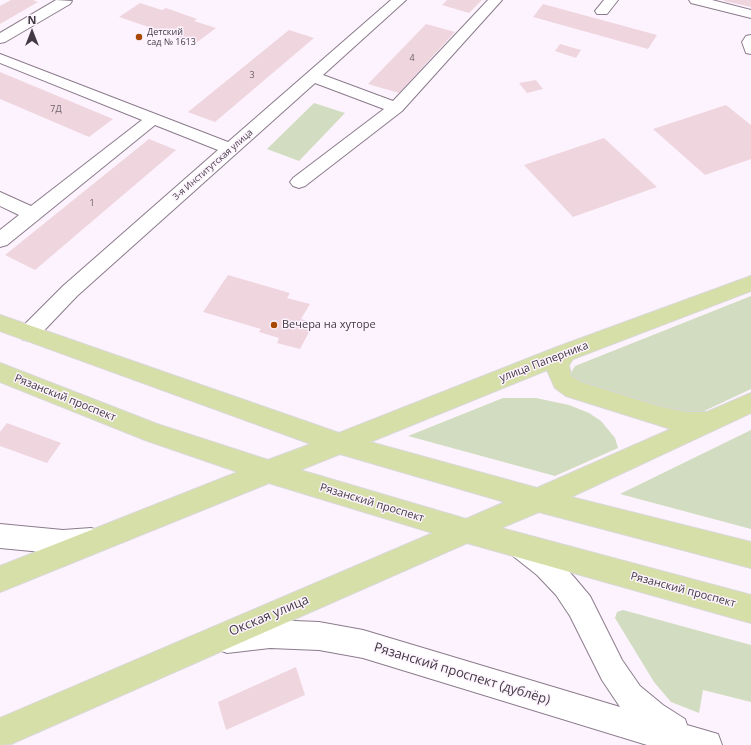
<!DOCTYPE html>
<html>
<head>
<meta charset="utf-8">
<style>
	body { margin:0 }
	#map { position:relative; width:751px; height:745px; overflow:hidden; background:#fdf3fe; font-family:"Open Sans",sans-serif }
	canvas { display:block }
	.north { position:absolute; left:12px; top:12px; width:40px; height:40px; -webkit-text-stroke:3px #fdf3fe; paint-order:stroke; rotate:0deg; font-size:11px; font-weight:700; line-height:16px; text-align:center; color:#413a42 }
	.north::after { content:''; display:block; margin:auto; width:14px; height:18px; background:#413a42; clip-path:polygon(50% 0,100% 100%,50% 72%,0 100%) }
</style>
</head>
<body>
<div id="map">
<canvas width="751" height="745"></canvas>
<div class="north">N</div>
</div>
<script>
const ctx = document.querySelector('canvas').getContext('2d');
ctx.lineJoin = 'round';
function paint(path, color) { ctx.fillStyle = color; ctx.fill(path, 'evenodd'); }
const toPath = rows => new Path2D(rows.map(r => 'M' + r).join(''));
function trace(path, color, width, dash) { ctx.strokeStyle = color; ctx.lineWidth = width; ctx.lineCap = dash ? 'butt' : 'round'; ctx.setLineDash(dash || []); ctx.stroke(path); }
function label(font, color, halo, rows, align = 'center') {
  ctx.font = font + ' "Open Sans",sans-serif'; ctx.lineWidth = 3; ctx.setLineDash([]); ctx.textBaseline = 'middle'; ctx.strokeStyle = halo; ctx.fillStyle = color; for (const [text, x, y, turn = 0] of rows) {
    ctx.save(); ctx.translate(x, y); ctx.rotate((+turn || 0) * Math.PI / 180); ctx.textAlign = isNaN(turn) ? turn : align; if (halo) ctx.strokeText(text, 0, 0); ctx.fillText(text, 0, 0); ctx.restore();
  }
}
const green = toPath([
	[314,103,345,113,299,161,267,149],
	[751,296,751,389,698,414,654,407,577,382,570,374,575,366],
	[503,398,536,398,569,405,589,413,601,421,615,438,618,448,555,476,408,436],
	[751,430,751,529,620,494],
	[623,610,751,645,751,702,703,690,699,713,671,702,654,682,615,618,617,612]
]);
const building = toPath([
	[11,0,33,0,38,2,0,24,0,6],
	[447,0,482,0,469,13,442,5],
	[751,0,751,7,724,1,724,0],
	[140,3,162,10,166,8,197,19,194,21,216,28,196,43,119,17],
	[543,4,657,35,648,49,533,17],
	[426,24,455,32,399,93,368,84],
	[289,30,314,38,215,122,188,112],
	[560,44,581,50,576,58,555,51],
	[0,72,113,119,89,137,0,99],
	[536,80,543,89,527,93,519,83],
	[726,105,751,125,751,159,705,175,653,129],
	[604,138,657,187,573,217,524,165],
	[149,139,176,150,35,270,5,255],
	[228,275,290,293,287,298,310,304,301,319,314,323,300,349,277,343,279,338,259,332,261,329,203,312],
	[7,423,61,443,47,463,0,446,0,432],
	[296,667,305,695,226,730,218,702]
]);
const minor = toPath([
	[56,0,72,1,70,4,5,42,0,43,0,33,56,0],
	[391,0,406,0,323,75,393,101,488,0,502,0,402,111,305,186,299,188,293,186,290,182,293,178,384,109,315,83,77,296,36,339,29,341,22,339,18,333,22,327,63,286,218,150,155,125,7,245,0,247,0,230,19,215,0,206,0,192,31,206,142,120,0,63,0,54,228,142,391,0],
	[604,0,618,0,607,14,597,14,595,11,604,0],
	[689,0,712,0,751,10,751,18,691,3,689,0],
	[751,35,751,54,746,53,742,42,746,36,751,35],
	[0,524,63,530,91,528,100,531,104,540,100,549,91,552,63,554,0,548,0,524],
	[522,534,531,538,555,557,574,577,590,596,622,660,640,686,663,705,685,719,687,725,718,734,722,745,647,745,363,658,319,650,270,648,227,653,217,649,213,639,217,629,227,625,270,620,319,622,363,630,620,707,602,680,570,616,556,595,537,575,513,556,509,547,513,538,522,534]
]);
const major = toPath([
	[751,276,751,291,573,359,569,365,571,376,581,382,658,406,686,412,707,412,751,393,751,413,571,497,751,542,751,568,539,512,501,528,751,595,751,623,467,543,11,744,0,745,0,718,433,533,269,483,0,592,0,566,238,472,145,440,0,382,0,363,157,424,268,460,311,444,0,331,0,315,339,433,557,347,751,276],
	[547,370,555,388,566,396,671,429,537,488,370,442,547,370],
	[340,454,505,502,466,519,300,470,340,454]
]);
const markers = [
	[139,37,4,"#a74700"],
	[274,325,4,"#a74700"]
];
const farPoinames = [
	["Детский",147,32],
	["сад № 1613",147,42]
];
const numberNames = [
	["4",412,58],
	["3",252,75],
	["7Д",56,109],
	["1",92,203]
];
const farStreetnames = [
	["3-я Институтская улица",213,165,-41]
];
const poiNames = [
	["Вечера на хуторе",282,325]
];
const streetNames = [
	["улица Паперника",544,362,-21],
	["Рязанский проспект",65,398,22],
	["Рязанский проспект",372,503,17],
	["Рязанский проспект",683,590,15]
];
const nearStreetnames = [
	["Окская улица",269,616,-23],
	["Рязанский проспект (дублёр)",462,674,17]
];
paint(green, '#d1dcc0');
paint(building, '#efd5de');
trace(minor, '#8b7b8c', 2);
trace(major, '#d9d8d9', 2);
paint(minor, '#fff');
paint(major, '#d6dfa7');
for (const [x, y, r, color] of markers) { const dot = new Path2D(); dot.arc(x, y, r, 0, 2 * Math.PI); ctx.fillStyle = color; ctx.fill(dot); trace(dot, '#fdf3fe', 1.5); }
label('9px', '#413a42', '#fdf3fe', farPoinames, 'left');
label('9px', '#6c6169', null, numberNames);
label('9px', '#413a42', '#fdf3fe', farStreetnames);
label('11px', '#413a42', '#fdf3fe', poiNames, 'left');
label('11px', '#413a42', '#fdf3fe', streetNames);
label('13px', '#413a42', '#fdf3fe', nearStreetnames);
</script>
</body>
</html>
